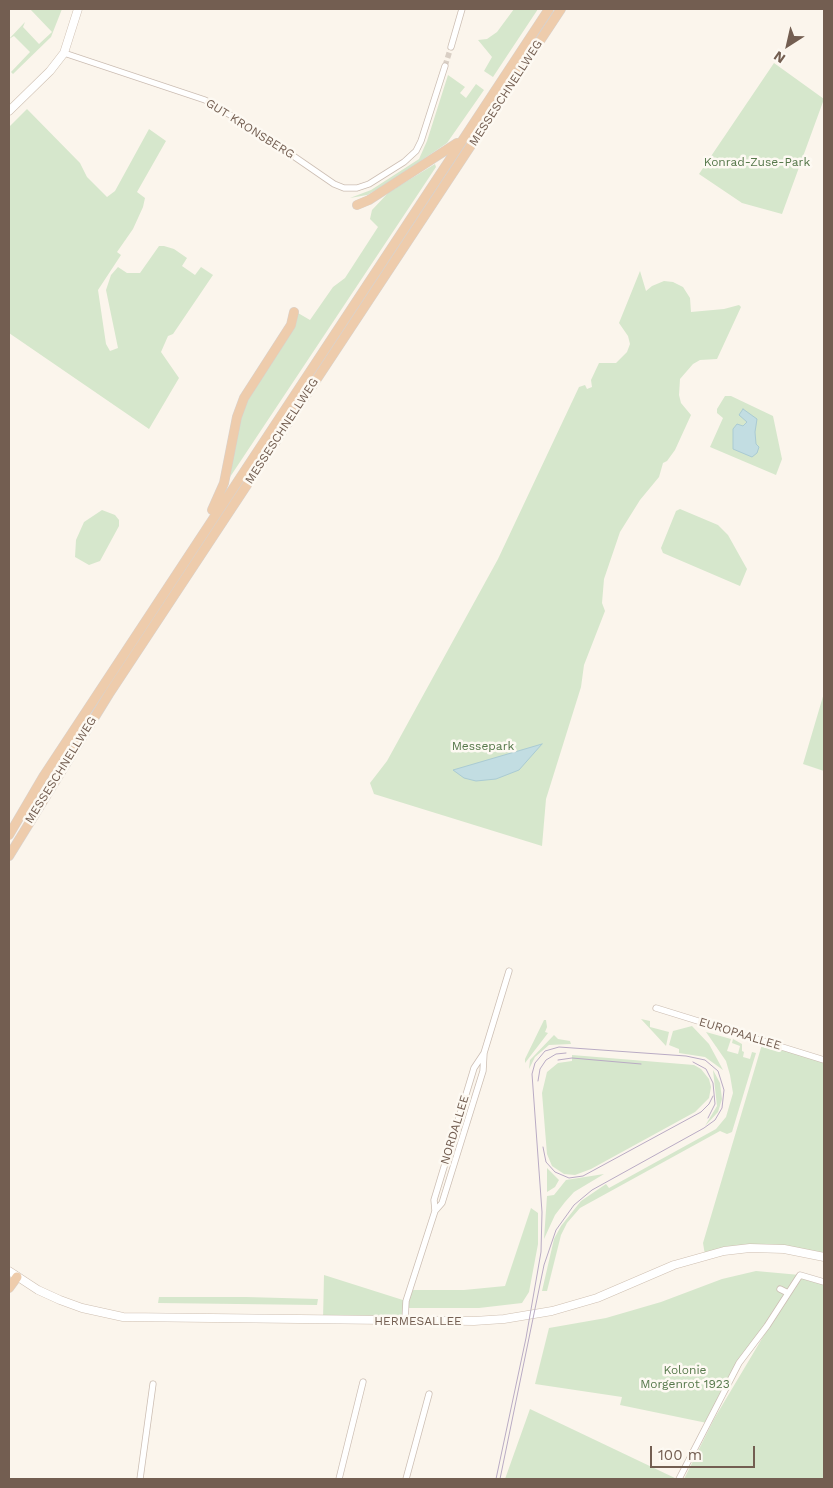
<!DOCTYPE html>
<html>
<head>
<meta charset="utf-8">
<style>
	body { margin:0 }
	#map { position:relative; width:833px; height:1488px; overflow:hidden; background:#fbf5ec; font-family:"Work Sans",sans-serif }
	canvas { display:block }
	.frame { position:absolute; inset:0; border:10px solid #735e51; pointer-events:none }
	.north { position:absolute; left:763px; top:20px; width:50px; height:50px; -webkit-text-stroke:4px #fdf9f2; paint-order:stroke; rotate:215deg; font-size:14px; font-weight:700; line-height:20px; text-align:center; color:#735e51 }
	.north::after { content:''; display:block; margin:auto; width:18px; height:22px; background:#735e51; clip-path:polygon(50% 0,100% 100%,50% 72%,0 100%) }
	.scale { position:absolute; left:650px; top:1446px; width:105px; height:22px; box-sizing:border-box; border:2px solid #735e51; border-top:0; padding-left:6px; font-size:15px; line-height:18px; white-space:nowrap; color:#735e51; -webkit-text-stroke:4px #fdf9f2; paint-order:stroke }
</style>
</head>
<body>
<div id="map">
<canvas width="833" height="1488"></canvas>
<div class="frame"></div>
<div class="north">N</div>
<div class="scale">100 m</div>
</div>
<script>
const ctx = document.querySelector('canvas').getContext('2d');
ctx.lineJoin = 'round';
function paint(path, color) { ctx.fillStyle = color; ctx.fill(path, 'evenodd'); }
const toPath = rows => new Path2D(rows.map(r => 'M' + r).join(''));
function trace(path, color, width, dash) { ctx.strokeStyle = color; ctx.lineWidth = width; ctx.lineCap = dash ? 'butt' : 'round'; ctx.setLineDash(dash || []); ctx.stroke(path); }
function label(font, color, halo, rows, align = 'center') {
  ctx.font = font + ' "Work Sans",sans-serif'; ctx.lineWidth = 5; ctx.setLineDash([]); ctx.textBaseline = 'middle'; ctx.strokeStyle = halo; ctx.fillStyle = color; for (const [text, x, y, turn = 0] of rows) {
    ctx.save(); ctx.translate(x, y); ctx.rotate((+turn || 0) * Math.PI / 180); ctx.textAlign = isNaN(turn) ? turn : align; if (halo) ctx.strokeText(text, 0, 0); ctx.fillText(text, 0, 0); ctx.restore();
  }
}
const green = toPath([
	[30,9,62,9,51,37,13,74,11,72,30,52,14,36,9,39,25,22,23,27,39,44,52,32],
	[514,9,538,9,493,77,484,71,492,57,478,40,487,39,497,32],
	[774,63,824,99,782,214,742,203,699,174],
	[448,75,465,87,460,93,466,98,476,84,484,90,447,143,384,186,367,195,350,198,371,190,419,159,427,141],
	[27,109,80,163,87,177,107,197,115,191,149,129,166,141,137,192,145,198,143,207,133,229,117,252,121,255,98,290,106,344,110,351,118,348,106,290,111,275,118,267,127,273,140,273,159,246,164,246,174,249,187,258,182,266,195,275,201,267,213,275,173,334,168,336,161,352,179,378,149,429,9,333,9,127],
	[435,164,436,167,230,477,239,420,246,400,296,322,298,313,310,320,333,287,345,278,378,227,370,219,372,210,389,192],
	[640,271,646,291,652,286,664,281,673,282,683,287,690,298,691,312,724,309,739,305,741,307,717,359,700,360,693,364,680,379,679,395,681,403,691,415,675,450,667,461,663,463,659,477,640,500,620,532,604,579,602,603,605,611,584,665,581,687,546,799,542,846,374,794,370,783,387,761,498,559,579,387,585,385,587,389,592,387,591,380,599,363,616,363,627,352,630,344,628,336,619,323],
	[725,396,731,396,773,416,782,459,776,475,710,447,723,418,717,413,717,409],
	[680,509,718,525,728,535,747,569,740,586,663,553,661,548,676,511],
	[102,510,115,515,119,520,119,526,100,561,89,565,75,557,76,540,84,522],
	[824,693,824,771,803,764],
	[641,1019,650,1021,650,1027,669,1032,666,1046],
	[544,1020,546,1020,547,1027,545,1032,548,1033,525,1063,525,1059],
	[692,1026,709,1044,723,1070,705,1057,679,1053,679,1049,669,1045,673,1031],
	[706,1032,731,1039,727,1051,738,1054,740,1046,732,1043,733,1039,742,1044,742,1051,744,1052,743,1057,750,1059,752,1052,756,1053,732,1132,727,1134,720,1131,580,1208,567,1223,561,1235,547,1291,542,1291,554,1239,561,1226,581,1201,606,1184,609,1188,716,1129,726,1117,733,1093,730,1075,726,1061],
	[554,1035,558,1039,570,1041,571,1044,549,1045,535,1057,529,1069,530,1060],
	[763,1041,824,1060,824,1257,783,1249,705,1255,703,1243],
	[572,1055,694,1065,701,1069,709,1079,711,1087,709,1098,695,1112,591,1169,575,1175,564,1174,552,1166,547,1154,542,1093,547,1072,558,1063,572,1061],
	[713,1070,720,1083,722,1099,718,1112,705,1126,717,1106],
	[547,1168,559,1180,555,1187,547,1192],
	[604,1174,574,1192,565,1202,555,1215,544,1239,547,1196,554,1195,566,1180],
	[531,1208,538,1213,538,1244,529,1292,522,1303,479,1308,406,1308,405,1321,323,1320,324,1275,406,1301,410,1290,464,1290,505,1286],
	[756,1271,800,1275,824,1283,824,1479,684,1479,714,1419,788,1295,739,1363,707,1423,620,1405,622,1397,535,1384,549,1328,606,1318,661,1302,722,1279],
	[159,1297,246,1297,318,1299,317,1305,158,1303],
	[530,1409,677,1479,505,1479]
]);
const water = toPath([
	[743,409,757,419,755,432,756,444,759,447,757,453,752,457,733,449,733,429,737,424,743,426,747,422,739,415,743,409],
	[542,744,519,770,496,779,476,781,464,778,453,770,542,744]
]);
const minorTunnel = toPath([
	[445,66,451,47]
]);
const minor = toPath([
	[451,47,462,9],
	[64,53,205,100,257,131,334,184,344,188,357,188,369,184,404,162,416,151,421,141,445,66],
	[656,1008,824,1060],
	[435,1211,442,1203,483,1071,484,1053,509,971],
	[780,1289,788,1293],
	[405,1321,406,1301,435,1211,434,1200,474,1068,484,1053],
	[140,1479,153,1384],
	[339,1479,363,1382],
	[406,1479,429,1394],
	[679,1479,739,1363,767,1326,800,1275,824,1282]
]);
const secondary = toPath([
	[9,111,50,71,64,53,78,9],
	[9,1271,38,1290,60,1300,82,1308,123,1317,474,1321,504,1319,552,1311,597,1298,674,1265,724,1251,750,1248,784,1249,824,1257]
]);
const trunk = toPath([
	[357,205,369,200,457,143],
	[212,510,224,483,237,417,244,398,291,325,294,312],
	[9,835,43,777,549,9],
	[9,856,109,694,561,9],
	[9,1288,17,1277]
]);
const tram = toPath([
	[558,1060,572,1058,641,1064],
	[693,1062,706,1069,713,1083,715,1104,708,1118],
	[538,1081,540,1069,546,1060,556,1054,566,1053],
	[543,1147,546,1162,555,1172,569,1178,583,1176,701,1112,709,1104,713,1096],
	[496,1479,526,1338,541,1252,542,1212,532,1074,535,1063,545,1051,559,1047,686,1056,705,1060,718,1071,724,1090,722,1108,715,1120,704,1128,592,1190,574,1205,556,1230,544,1265,500,1479]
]);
const streetNames = [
	["MESSESCHNELLWEG",506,93,-57],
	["GUT KRONSBERG",250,129,32],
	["MESSESCHNELLWEG",282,431,-57],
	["MESSESCHNELLWEG",61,770,-58],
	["EUROPAALLEE",740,1034,17],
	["NORDALLEE",455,1130,-73],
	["HERMESALLEE",418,1321]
];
const parkNames = [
	["Konrad-Zuse-Park",757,162],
	["Messepark",483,746],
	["Kolonie",685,1370],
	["Morgenrot 1923",685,1384]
];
paint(green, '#d6e7cc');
paint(water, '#c2dde2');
trace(water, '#aacbd3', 1);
trace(minorTunnel, '#d9cfc5', 5.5, [5.5, 3]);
trace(minor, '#ccbeb3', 7);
trace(secondary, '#cebfb1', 9);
trace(trunk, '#d8d2ce', 10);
trace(minor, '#fff', 5.5);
trace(secondary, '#fff', 8);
trace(trunk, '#eeccac', 9);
trace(tram, '#b9abc4', 1);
label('12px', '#735e51', '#fdf9f2', streetNames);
label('12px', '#56784b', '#fdf9f2', parkNames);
</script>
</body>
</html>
